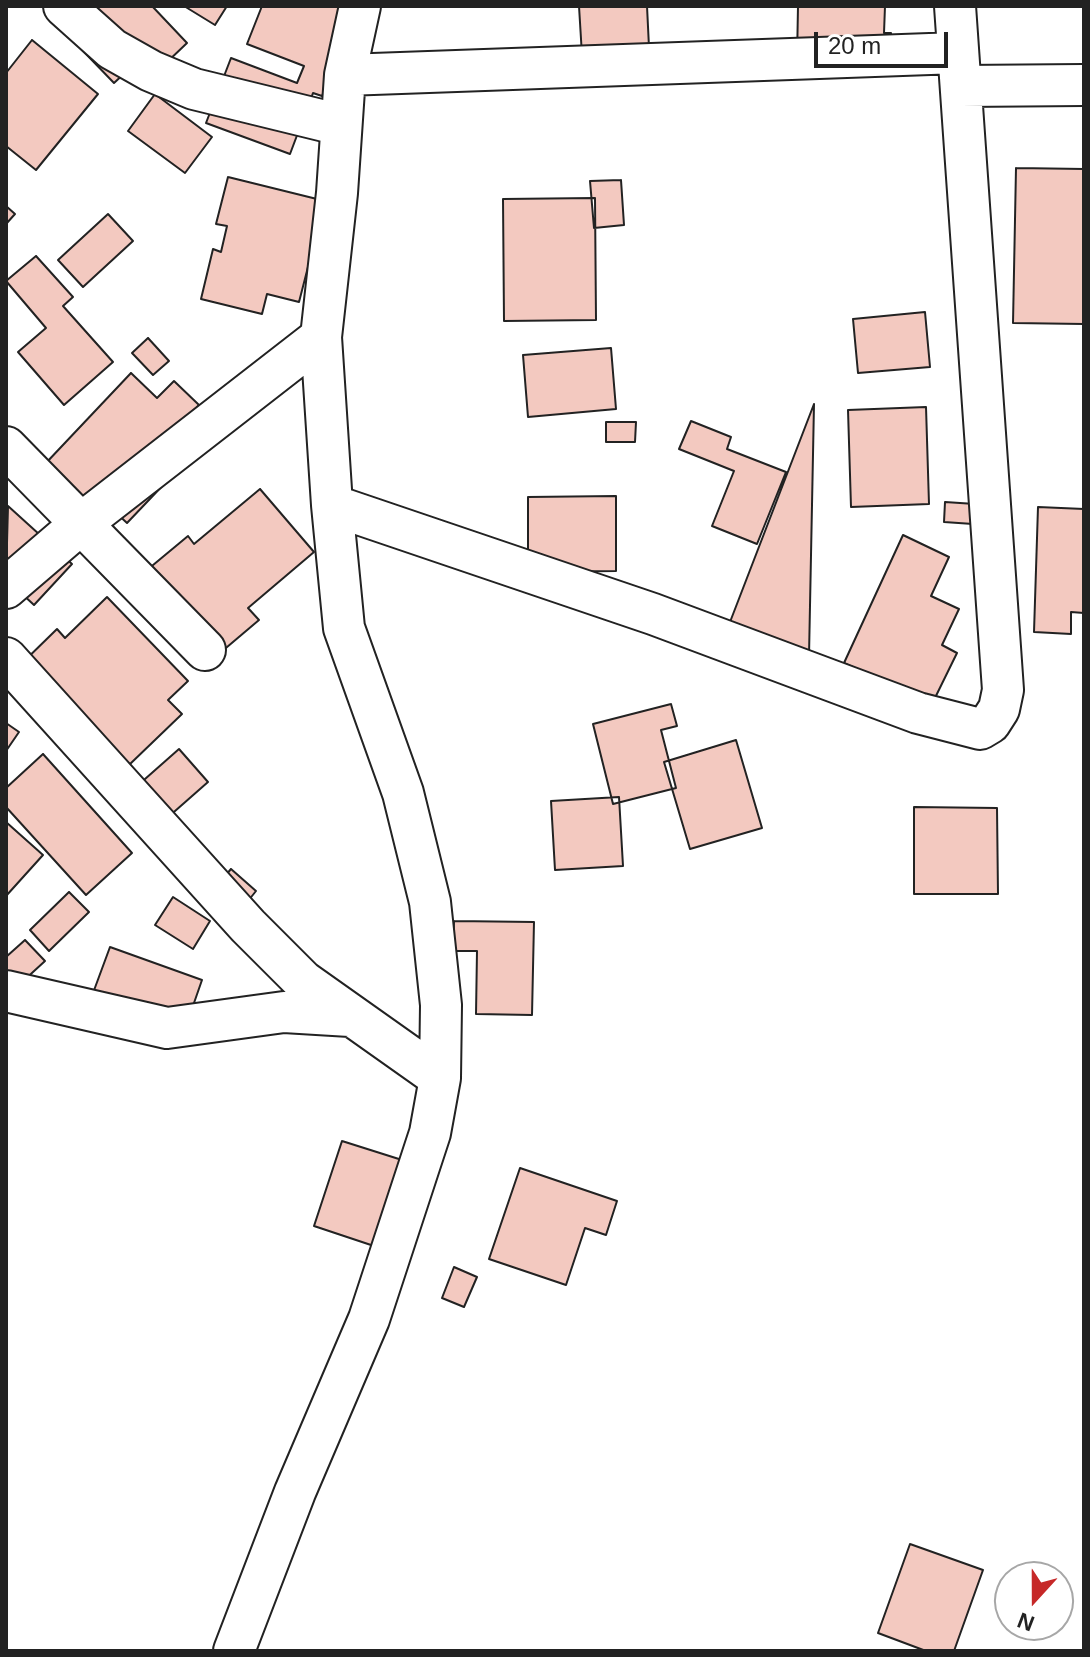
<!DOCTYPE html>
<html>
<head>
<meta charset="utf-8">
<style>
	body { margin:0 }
	#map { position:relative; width:1090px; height:1657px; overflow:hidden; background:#fff; font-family:Helvetica,sans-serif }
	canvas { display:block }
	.frame { position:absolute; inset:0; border:8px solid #222; pointer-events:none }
	.north { position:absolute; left:994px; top:1561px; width:80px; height:80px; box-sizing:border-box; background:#fff; border:2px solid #a7a7a7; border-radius:50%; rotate:201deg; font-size:22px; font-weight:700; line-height:32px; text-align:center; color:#222 }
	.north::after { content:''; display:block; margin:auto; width:28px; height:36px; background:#c62828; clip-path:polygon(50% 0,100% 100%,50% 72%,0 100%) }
	.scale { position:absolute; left:814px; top:32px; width:134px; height:36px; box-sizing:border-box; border:4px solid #222; border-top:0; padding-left:10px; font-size:24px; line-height:28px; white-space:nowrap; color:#222; -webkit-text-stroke:6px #fff; paint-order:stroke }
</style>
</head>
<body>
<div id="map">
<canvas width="1090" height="1657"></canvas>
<div class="frame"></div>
<div class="north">N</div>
<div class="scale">20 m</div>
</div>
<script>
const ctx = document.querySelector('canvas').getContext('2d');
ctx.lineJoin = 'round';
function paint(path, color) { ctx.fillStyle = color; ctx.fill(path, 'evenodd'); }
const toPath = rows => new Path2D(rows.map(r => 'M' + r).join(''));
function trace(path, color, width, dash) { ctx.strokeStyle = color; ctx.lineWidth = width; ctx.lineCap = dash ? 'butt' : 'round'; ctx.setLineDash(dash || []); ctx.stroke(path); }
const building = toPath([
	[78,6,152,6,187,43,142,86,127,71,114,83,58,25,78,6],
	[184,6,227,6,215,25,184,6],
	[262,6,357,6,322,96,313,93,290,154,206,123,231,58,297,83,304,66,247,44,262,6],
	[579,6,647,6,650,68,583,72,579,6],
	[798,6,885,6,884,33,891,33,891,62,797,60,798,6],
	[32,40,98,94,36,170,6,146,6,73,32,40],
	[155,94,212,137,185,173,128,131,155,94],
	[1016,168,1084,169,1084,324,1013,323,1016,168],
	[228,177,325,201,299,302,267,294,262,314,201,299,213,249,221,252,227,226,216,224,228,177],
	[621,180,624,225,594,228,590,181,621,180],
	[595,198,596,320,504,321,503,199,595,198],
	[6,206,15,214,6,224,6,206],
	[108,214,133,241,83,287,58,260,108,214],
	[36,256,73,297,63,306,113,362,64,405,18,352,46,328,6,281,36,256],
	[925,312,930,367,858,373,853,319,925,312],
	[148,338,169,361,153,375,132,353,148,338],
	[611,348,616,409,528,417,523,355,611,348],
	[131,373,157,398,174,381,199,405,184,420,206,440,127,523,96,494,70,521,28,482,131,373],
	[814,404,809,656,725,635,814,404],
	[926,407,929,504,851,507,848,410,926,407],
	[691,421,731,437,727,449,786,472,757,544,712,526,734,471,679,449,691,421],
	[606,422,636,422,635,442,606,442,606,422],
	[260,489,314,552,248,608,259,620,207,664,135,580,188,536,194,544,260,489],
	[616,496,616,571,528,572,528,497,616,496],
	[945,502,975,504,973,524,944,522,945,502],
	[8,506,72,564,34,605,6,579,8,506],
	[1038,507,1084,509,1084,613,1071,612,1071,634,1034,632,1038,507],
	[903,535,949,557,931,596,959,609,942,645,957,653,932,704,844,663,903,535],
	[107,597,188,681,168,700,182,714,129,765,12,673,57,629,65,638,107,597],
	[671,704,677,726,661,730,676,788,613,804,593,724,671,704],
	[6,723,19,732,6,751,6,723],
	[736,740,762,828,690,849,664,762,736,740],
	[179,749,208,782,158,826,128,794,179,749],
	[43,754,132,853,86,895,6,807,6,788,43,754],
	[619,797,623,866,555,870,551,801,619,797],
	[914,807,997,808,998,894,914,894,914,807],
	[6,822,43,855,6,896,6,822],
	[231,869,256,891,240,911,214,889,231,869],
	[69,892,89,912,49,951,30,930,69,892],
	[173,897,210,921,193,949,155,925,173,897],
	[454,921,534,922,532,1015,476,1014,477,951,453,951,454,921],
	[25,940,45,961,8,995,6,957,25,940],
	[110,947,202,980,179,1046,86,1012,110,947],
	[342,1141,421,1166,392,1252,314,1226,342,1141],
	[520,1168,617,1201,606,1235,585,1228,566,1285,489,1259,520,1168],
	[454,1267,477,1277,464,1307,442,1298,454,1267],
	[910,1544,983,1570,954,1651,926,1651,878,1633,910,1544]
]);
const minor = toPath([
	[64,6,112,49,151,71,194,89,341,125],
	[360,6,345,75,337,193,321,337,332,505,653,614,918,713,980,729,990,723,999,709,1003,690,955,6],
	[345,75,958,53],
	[961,86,1084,85],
	[6,447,205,650],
	[6,588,83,522,321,337],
	[6,658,248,926,303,981,440,1078],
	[6,991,167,1028,284,1012,350,1016],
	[234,1651,295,1492,369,1319,430,1133,440,1078,441,1005,430,902,403,793,344,628,332,505]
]);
paint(building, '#f3c9c0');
trace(building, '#222', 2);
trace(minor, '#222', 44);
trace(minor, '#fff', 40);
</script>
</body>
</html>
